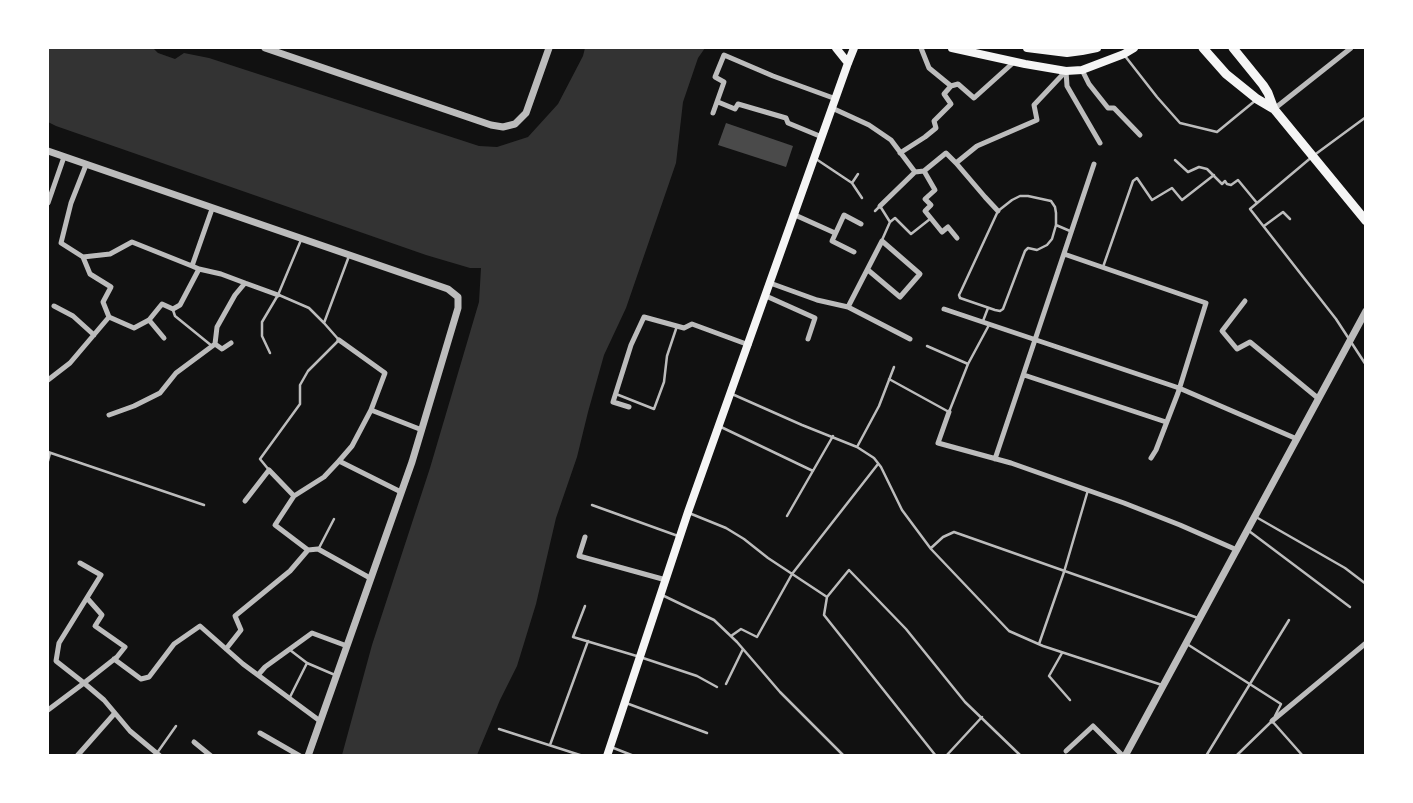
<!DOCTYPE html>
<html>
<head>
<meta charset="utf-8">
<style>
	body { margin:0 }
	#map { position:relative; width:1413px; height:803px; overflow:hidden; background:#111; font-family:Signika,sans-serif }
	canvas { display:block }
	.frame { position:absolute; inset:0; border:49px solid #fff; pointer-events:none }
</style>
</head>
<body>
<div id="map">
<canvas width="1413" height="803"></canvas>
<div class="frame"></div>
</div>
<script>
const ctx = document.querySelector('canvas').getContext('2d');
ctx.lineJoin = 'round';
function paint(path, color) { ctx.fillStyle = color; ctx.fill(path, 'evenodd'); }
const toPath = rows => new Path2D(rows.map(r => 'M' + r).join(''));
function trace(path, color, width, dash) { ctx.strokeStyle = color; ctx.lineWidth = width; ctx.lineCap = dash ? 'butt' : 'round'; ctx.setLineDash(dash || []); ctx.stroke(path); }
const water = toPath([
	[48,48,153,48,158,53,175,59,184,53,209,58,479,146,497,147,528,137,558,104,583,56,585,48,705,48,698,58,683,102,676,163,626,308,604,355,588,412,577,457,556,518,536,604,517,666,500,700,477,755,342,755,372,645,430,468,479,302,481,268,470,268,426,255,56,126,48,122]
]);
const building = toPath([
	[726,123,793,146,786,167,718,145]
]);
const service = toPath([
	[1125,56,1157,97,1180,123,1217,132,1256,100],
	[1366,117,1313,156,1250,209,1336,319,1366,365],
	[816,159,852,183,862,198],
	[1175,160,1188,172,1199,167,1207,169,1222,184,1225,181,1227,184,1231,185,1238,180,1257,203],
	[852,183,858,174],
	[875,211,880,206,890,222,882,240],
	[890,222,895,218,911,234,930,219],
	[1056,225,1052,239,1047,245,1037,250,1028,248,1025,251,1003,309,1000,311,995,310,960,298,959,295,961,291,998,211,1012,200,1020,196,1028,196,1051,201,1055,207,1056,213,1056,225,1070,231],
	[1264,226,1283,212,1290,219],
	[1103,267,1133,181,1137,178,1152,200,1172,188,1182,200,1214,175],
	[279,295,309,308,324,323],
	[173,310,175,316,212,346],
	[983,321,988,308],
	[927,346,968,364,989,325],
	[270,353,262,336,262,322,278,295,301,240],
	[889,379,949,412,968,364],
	[616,394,654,409,664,382,667,356,677,326],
	[732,394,802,425,857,447,874,458,881,467,902,510,931,549,1009,631,1043,646,1162,685],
	[721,427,813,471],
	[857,447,879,406,894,367],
	[48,452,204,505],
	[48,461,50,453],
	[269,470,260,459,300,404,300,385,308,371,339,340,324,323,349,256],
	[592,505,678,536],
	[689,513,726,528,744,539,768,558,827,597],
	[787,516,833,436],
	[1256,517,1345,568,1366,584],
	[1249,531,1350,607],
	[319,548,334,519],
	[931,548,943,537,954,532,1198,618],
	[662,595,714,620,737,642,780,692,844,756],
	[585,606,573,637,640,657,697,676,717,687],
	[731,636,741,629,757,637,792,574,878,464],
	[1039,644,1064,572,1088,490],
	[1187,644,1281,704,1275,716],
	[290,650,307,663,335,675],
	[1062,653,1049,676,1070,700],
	[726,684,743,649],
	[290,697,307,663],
	[626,703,707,733],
	[1272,721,1303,756],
	[499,729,583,756],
	[550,745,588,641],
	[611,747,634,756],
	[157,753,176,726],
	[936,756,824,615,827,597,849,570,906,629,965,702,1021,756],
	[946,756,982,717],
	[1206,756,1289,620],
	[1236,756,1272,721]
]);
const minor = toPath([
	[921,48,929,68,951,86],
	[1082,70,1089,84,1108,108,1114,108,1140,135],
	[1066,71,1067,86,1100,143],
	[718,102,735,109,738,104,786,118,788,123,822,137],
	[832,108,869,125,891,140,915,172],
	[1274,109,1351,48],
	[713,113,724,82,715,77,724,55,773,76,836,99],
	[900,153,925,137,936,128,934,121,951,104,944,94,951,86,958,84,974,98,1014,62],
	[956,163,985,197,998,211],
	[924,171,935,190,925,199,931,205,925,211,942,232,948,227,957,238],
	[915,172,924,171,946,153,956,163,977,146,1037,120,1034,105,1066,71],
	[48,203,64,157],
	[880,206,915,172],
	[795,215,835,233],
	[854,252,832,241,844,215,861,224],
	[1064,254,1206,303,1178,393,1156,450,1151,458],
	[83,257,110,254,132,242,192,266],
	[245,283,278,295],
	[770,283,817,300,848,307,910,339],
	[766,296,815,318,808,339],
	[1245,301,1222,331,1237,349,1250,342,1319,399],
	[54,306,73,316,94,335],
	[848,307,882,241,920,274,900,297,868,270],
	[944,309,1179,388,1297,439],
	[109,317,134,328,149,320,162,304,173,309,180,305,199,269,192,266,212,209],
	[149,320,164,338],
	[339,340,385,373,371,410],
	[215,344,222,349,231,343],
	[1024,375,1166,422],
	[48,380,70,363,109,317,103,302,111,287,90,274,83,257,61,243,71,203,86,165],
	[629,407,613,402,631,345,644,317,684,328,692,324,749,345],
	[949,412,938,443,1011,463,1124,503,1180,525,1237,550],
	[109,415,134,406,160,393,176,373,215,344,217,327,235,295,245,283,221,274,199,269],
	[995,459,1094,164],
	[339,461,352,446,371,410,422,430],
	[245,501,269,470,294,496],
	[585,537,579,556,666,580],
	[370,578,318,549,308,550,275,525,294,496,324,477,339,461,401,492],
	[87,598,102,615,95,626,125,647,117,657,84,683,104,700,130,731,160,756],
	[226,649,241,630,235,616,290,571,308,550],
	[114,659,141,679,149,677,174,644,200,626,243,664,320,721],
	[258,675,265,667,312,633,347,646],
	[48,710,84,683,56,661,59,643,101,575,80,563],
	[1272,721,1366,643],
	[260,733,300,756],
	[194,742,211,756],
	[1066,751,1093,726,1123,756],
	[77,756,115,713]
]);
const tertiary = toPath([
	[265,48,491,125,503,127,515,124,526,113,549,48],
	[48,151,448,289,458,297,458,308,412,462,308,756],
	[1125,756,1366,311]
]);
const secondary = toPath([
	[836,48,848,63],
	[952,48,1025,64,1066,71,1082,70,1124,54,1134,48],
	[1027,48,1067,53,1082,51,1097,48],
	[607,756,688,512,848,63,854,48]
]);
const primary = toPath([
	[1203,48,1226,74,1257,99,1274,109,1366,221],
	[1233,48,1263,85,1268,93,1274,109]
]);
paint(water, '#333');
paint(building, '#4a4a4a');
trace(service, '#bcbcbc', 2.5);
trace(minor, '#bcbcbc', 5);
trace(tertiary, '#bcbcbc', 7);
trace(secondary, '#f5f5f5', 8);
trace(primary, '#f5f5f5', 9);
</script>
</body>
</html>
